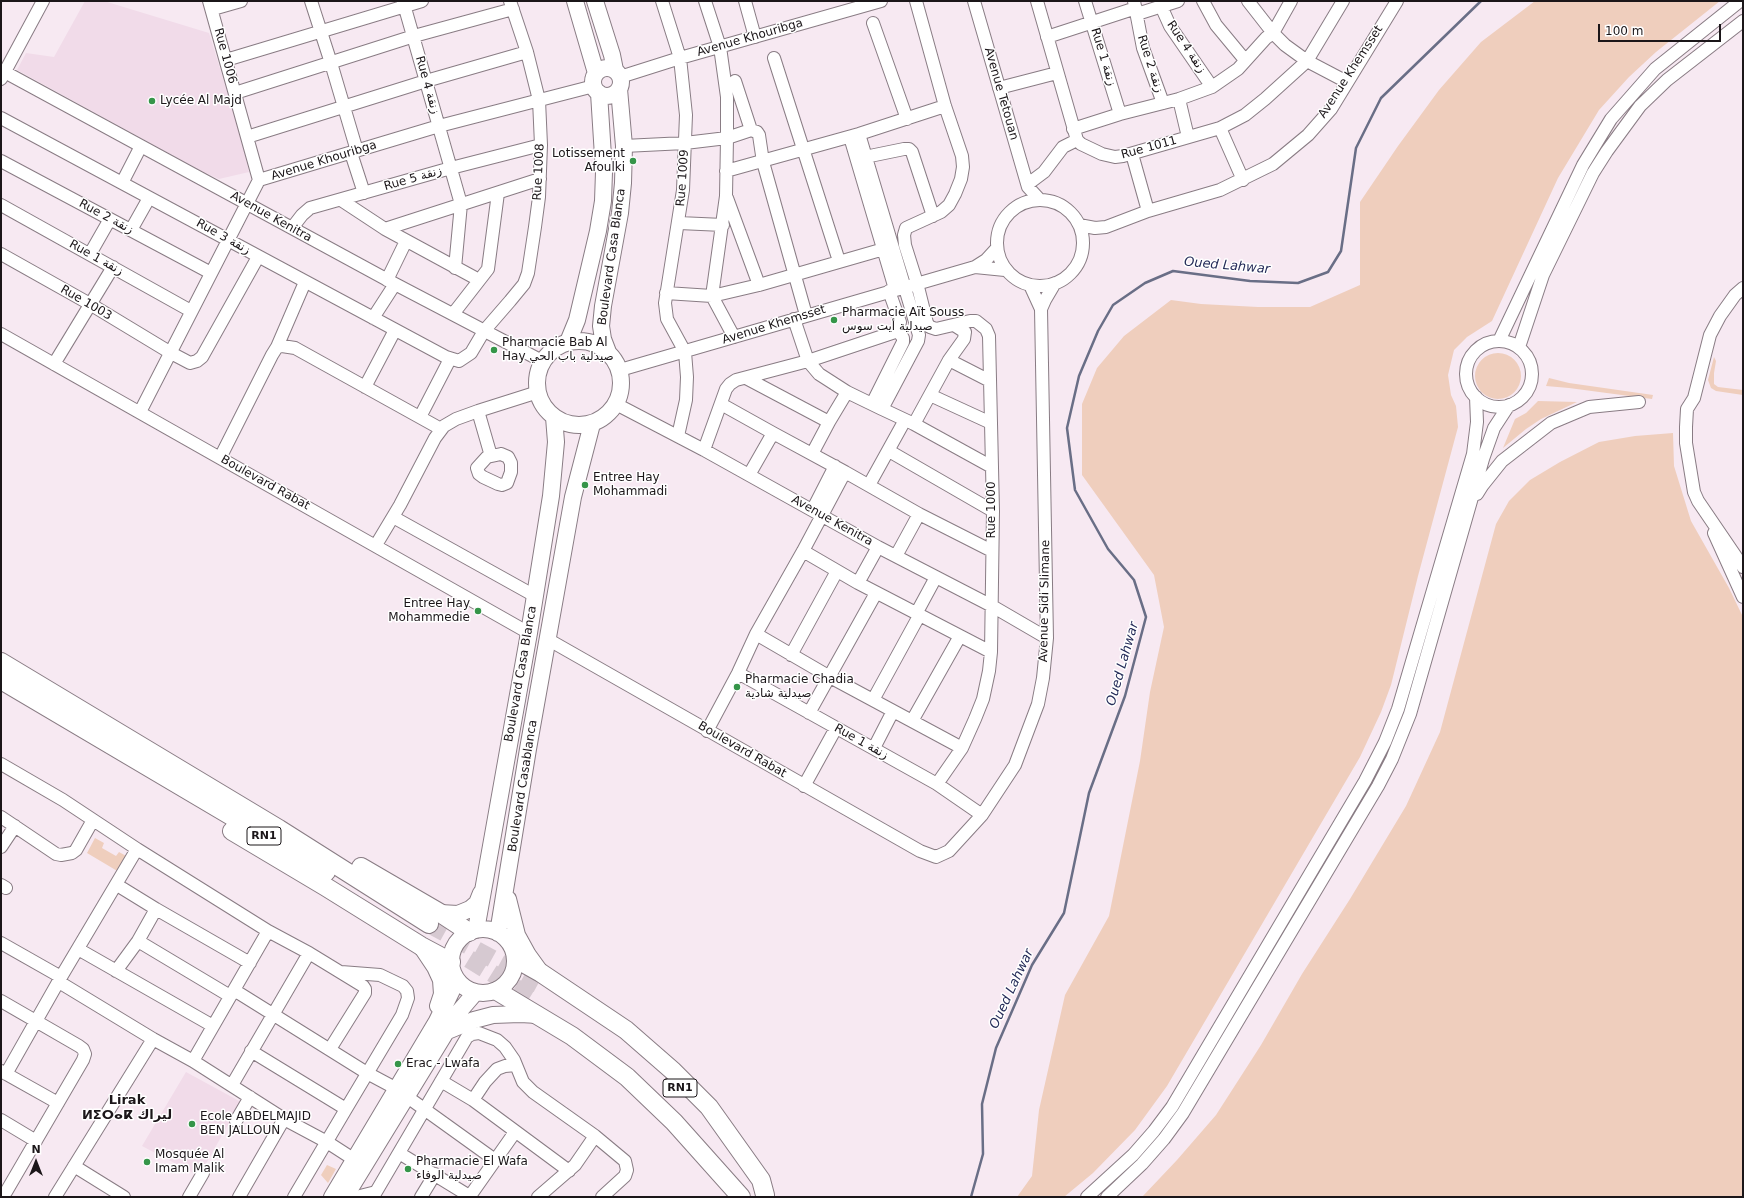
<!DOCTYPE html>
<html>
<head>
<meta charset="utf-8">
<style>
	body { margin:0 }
	#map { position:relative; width:1744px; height:1198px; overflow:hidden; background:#f7e9f2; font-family:"DejaVu Sans",sans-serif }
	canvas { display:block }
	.frame { position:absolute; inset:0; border:2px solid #1b1619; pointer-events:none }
	.north { position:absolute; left:16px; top:1142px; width:40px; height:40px; -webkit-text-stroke:3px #fff; paint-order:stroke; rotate:0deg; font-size:11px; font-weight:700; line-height:16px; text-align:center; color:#1b1619 }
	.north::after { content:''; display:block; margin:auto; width:14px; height:18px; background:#1b1619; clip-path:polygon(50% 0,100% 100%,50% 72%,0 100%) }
	.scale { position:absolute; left:1598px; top:24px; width:123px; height:18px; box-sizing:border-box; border:2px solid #1b1619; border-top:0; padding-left:5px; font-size:12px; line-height:14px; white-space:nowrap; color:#1b1619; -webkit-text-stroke:3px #fff; paint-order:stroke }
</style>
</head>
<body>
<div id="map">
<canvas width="1744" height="1198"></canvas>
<div class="frame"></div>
<div class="north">N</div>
<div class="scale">100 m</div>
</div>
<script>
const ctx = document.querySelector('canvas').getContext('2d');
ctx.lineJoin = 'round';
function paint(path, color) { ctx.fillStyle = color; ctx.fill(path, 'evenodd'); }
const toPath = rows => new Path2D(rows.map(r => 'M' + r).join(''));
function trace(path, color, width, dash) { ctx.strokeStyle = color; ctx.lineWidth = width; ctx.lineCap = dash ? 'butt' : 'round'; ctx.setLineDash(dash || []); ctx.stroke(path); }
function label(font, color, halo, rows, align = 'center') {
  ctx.font = font + ' "DejaVu Sans","Noto Naskh Arabic","Noto Sans Tifinagh",sans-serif'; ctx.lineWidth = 3; ctx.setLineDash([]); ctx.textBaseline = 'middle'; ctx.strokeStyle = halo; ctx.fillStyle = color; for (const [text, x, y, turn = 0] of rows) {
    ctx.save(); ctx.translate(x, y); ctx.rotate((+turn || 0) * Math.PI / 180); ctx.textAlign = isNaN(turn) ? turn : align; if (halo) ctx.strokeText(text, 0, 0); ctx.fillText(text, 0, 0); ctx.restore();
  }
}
const built = toPath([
	[85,1,104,1,209,33,240,133,249,172,219,179,203,172,17,70,26,53,54,57],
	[186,1072,241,1102,199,1176,142,1146]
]);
const green = toPath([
	[1535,1,1720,1,1656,52,1629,77,1599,110,1558,178,1492,321,1467,337,1454,350,1448,375,1451,395,1456,406,1458,427,1418,576,1391,685,1381,712,1360,757,1167,1086,1135,1130,1093,1173,1064,1197,1017,1197,1032,1176,1039,1110,1065,995,1109,916,1140,761,1150,692,1164,627,1154,575,1082,475,1082,404,1097,368,1124,336,1171,300,1201,304,1258,307,1310,307,1360,285,1360,202,1398,146,1439,90,1481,42],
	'1475 376a23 23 0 1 1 46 0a23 23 0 1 1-46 0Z',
	[1714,357,1716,361,1714,373,1714,384,1718,387,1743,390,1743,395,1716,391,1711,388,1708,380],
	[1549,378,1569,383,1653,395,1652,399,1569,388,1546,386],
	[1538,401,1577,402,1541,419,1526,429,1503,448,1515,419,1526,413],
	[1673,433,1674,466,1691,521,1729,588,1743,617,1743,1197,1142,1197,1177,1160,1216,1115,1261,1045,1302,974,1350,899,1406,806,1440,732,1496,524,1509,501,1530,480,1560,462,1599,442,1635,436],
	[95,838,104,843,102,848,116,856,119,852,128,857,119,872,87,853],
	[327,1165,336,1169,328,1183,321,1175]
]);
const stream = toPath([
	[971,1197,983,1154,982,1104,996,1048,1032,965,1064,913,1089,793,1125,696,1146,617,1134,580,1108,549,1075,490,1067,428,1079,376,1098,331,1113,305,1145,283,1173,271,1250,281,1298,283,1328,272,1341,251,1356,148,1381,98,1481,1]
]);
const highwayTunnel = toPath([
	[429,924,538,984],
	[469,959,532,998]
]);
const minor = toPath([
	[209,1,259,180],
	[311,1,331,63,357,151],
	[403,1,461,204,455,268],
	[662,1,680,58,686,115,683,190,665,303,667,319,685,352,687,377,686,400,678,436],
	[745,1,755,37],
	[916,1,945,106,962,156,963,167,961,179,955,194,949,205,941,212,906,228,904,235,905,245,917,283,927,323,930,327,936,329,970,321,976,321,986,329,989,336,991,423,993,511,991,652,989,671,983,699,975,719,962,748,937,784],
	[974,1,1028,187,1040,200],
	[1037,1,1077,140,1081,144,1102,154,1115,157,1123,156,1220,128,1245,115,1265,99,1307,61,1343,1],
	[1085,1,1120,114],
	[1134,1,1143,48,1163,103],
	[1203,1,1216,25,1245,60],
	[1248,1,1273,33,1285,45,1307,61,1347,82],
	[1161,6,1170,26,1212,87],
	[213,9,241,1],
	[1137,14,1178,1],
	[873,23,907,119],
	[1047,37,1136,8],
	[774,58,839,261],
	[226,60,422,1],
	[1,70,395,284,542,361],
	[620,77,680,58,881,1],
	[1,79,43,1],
	[999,88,1057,73],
	[235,93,414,36,513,9],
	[1179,99,1188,137],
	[1,118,446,357,459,361,471,353,484,331,510,301,524,284,528,273,535,227,539,197,541,145,539,100,527,52,510,1],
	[1220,128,1243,180],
	[1073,129,1120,114,1179,99,1212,87,1238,69,1266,38,1273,33,1291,1],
	[751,130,757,132,759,135,763,162,806,315],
	[859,134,919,335,918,341,882,409,914,424,992,467],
	[247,137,426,81,527,52],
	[850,137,895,289],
	[624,146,685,143,727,138,727,97,720,47,705,1],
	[351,153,364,193],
	[1132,154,1148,211],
	[865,157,904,149,909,149,912,152,933,216],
	[1,161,211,273],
	[726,171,859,134,945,106],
	[122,183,141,146],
	[1028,184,1044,172,1063,147,1077,140],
	[727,198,759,285],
	[341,200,385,229,479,280],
	'997 243a43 43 0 1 1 86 0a43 43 0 1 1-86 0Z',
	[1,205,191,311],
	[679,223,723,225],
	[1079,225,1095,228,1106,227,1148,211,1220,190,1273,164,1308,135,1331,109,1397,1],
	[292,228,302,215,310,208,451,168,541,145],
	[385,229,540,179],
	[131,230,149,198],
	[1,254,90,304,171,353,190,363,197,361,202,357,258,257],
	[90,254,110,219],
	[975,267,1005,270],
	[387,280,406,241],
	[1743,288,1735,295,1720,316,1710,335,1694,398,1687,409,1686,427,1686,443,1694,492,1698,501,1743,567],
	[666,293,712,296,759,285,884,249],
	[1041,309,1045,300,1055,283],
	[453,314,488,269,498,193],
	[373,318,395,284],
	[794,319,808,361,819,374,847,392,882,409],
	[1,334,529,633],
	[734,337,712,296,726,196,727,138,751,130,735,81],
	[1499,341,1583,165,1611,119,1655,69,1740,1],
	'1466 374a33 33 0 1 1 66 0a33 33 0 1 1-66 0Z',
	[277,347,305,282],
	[1519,347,1543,275,1593,173,1607,151,1640,106,1667,80,1743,21],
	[949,360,990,381],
	[54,364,113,267],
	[620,370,975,267,986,260,997,248],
	[746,378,829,422,847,392],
	[365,387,395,330],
	[930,395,991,423],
	[616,404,704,450,878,547,992,606,1047,638],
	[721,404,773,433,845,472],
	[872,404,903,342,903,338,898,331],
	[478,411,491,456],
	[140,412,259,180,439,126,594,86],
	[420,417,450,359],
	[914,424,949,360,964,339,965,332,954,325],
	[704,450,726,389,730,384,736,380,808,361,898,331,900,322,889,291],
	[889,451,993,511],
	[501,454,508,457,511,463,511,472,507,483,502,485,498,484,483,477,479,474,477,468,487,457,501,454],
	[812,454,829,422],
	[220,458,272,355,277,347,282,346,295,348,441,429],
	[749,475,773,433],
	[869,485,905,420],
	[1477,494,1482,486,1502,461,1551,423,1589,407,1639,402],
	[813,509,835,466],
	[393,517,535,596],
	[1714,533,1743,597],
	[376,545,400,505,435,438,444,426,456,419,478,411,538,392],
	[803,551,858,583,991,652],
	[896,556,919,514],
	[858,583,878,547],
	[916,614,936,577],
	[756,634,830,677,962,748],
	[549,640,920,851,936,857,949,851,982,815,1015,765,1038,704,1043,678,1047,638,1041,309,1030,285],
	[791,655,837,571],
	[738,673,937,784,982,815],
	[873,700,919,616],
	[809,713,876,593],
	[912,721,960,636],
	[707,731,738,673,756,634,803,551,845,472,919,514,992,551],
	[874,748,893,711],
	[1,764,63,800,137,849,268,931,309,953,363,986,365,989,365,993,330,1049],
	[804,786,836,728],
	[1,817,56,854,61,855,72,853,76,850,93,820],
	[1,847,15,826],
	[1,885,6,888],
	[117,885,156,909,250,963],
	[138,941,230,996],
	[1,943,61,977],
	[78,949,213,1026],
	[116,971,138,941,156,909],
	[59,982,153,1039,193,1061,284,1119,327,1142,361,1164],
	[234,990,367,1073,397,1089],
	[1,1001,79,1046,83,1049,85,1054,83,1060,6,1192],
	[251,1051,346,1109,402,1015,408,998,407,991,403,986,380,975,341,972],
	[193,1061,268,931],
	[1,1071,58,1103],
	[6,1074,61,977,137,849],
	[441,1081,473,1100,569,1171],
	[232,1085,309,953],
	[406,1096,495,1160],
	[473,1100,485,1082,497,1069,505,1066,516,1065],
	[1,1120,36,1141],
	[236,1121,250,1097],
	[399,1153,471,1197],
	[74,1166,124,1197],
	[470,1196,515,1132],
	[55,1197,153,1039],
	[189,1197,203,1173],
	[239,1197,284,1119],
	[294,1197,346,1109],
	[356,1197,376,1192],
	[373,1197,467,1037,472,1034,479,1033,497,1040,505,1047,514,1060,523,1082,533,1092,595,1136,625,1161,627,1170,625,1176,602,1197],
	[421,1197,435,1174],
	[538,1197,575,1165,595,1136],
	[1087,1197,1133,1155,1154,1131,1172,1107,1365,781,1385,742,1398,709,1473,454,1477,422,1476,397],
	[1107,1197,1142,1164,1164,1139,1183,1113,1378,786,1392,759,1410,714,1483,459,1494,428,1509,405]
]);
const major = toPath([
	[575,1,596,73],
	[595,1,612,55,615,70],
	'593 82a14 14 0 1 1 28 0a14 14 0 1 1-28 0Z',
	'537 383a42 42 0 1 1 84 0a42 42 0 1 1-84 0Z',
	[568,342,577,320,598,231,603,201,604,172,599,93],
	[608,352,603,339,601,326,603,306,620,213,623,183,624,146,619,89],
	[508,899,517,935,528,955,541,973],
	[440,913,458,914,470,909,477,903,481,893],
	'451 961a32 32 0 1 1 64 0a32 32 0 1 1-64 0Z',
	[476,930,529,633,551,496,556,442,554,417],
	[498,933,528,749,573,497,592,424],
	[421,946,435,967,441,980,442,994,438,1006],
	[445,1032,474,1020,493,1015,520,1014,538,1015],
	[332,1197,437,1021,457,980],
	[345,1197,457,1014,475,993]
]);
const highway = toPath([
	[1,662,279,829,429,924],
	[1,680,326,872],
	[232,831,326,887,421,946,451,962],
	[361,867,440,913,469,932],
	[516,959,541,973,626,1030,673,1071,709,1107,761,1180,765,1195],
	[497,991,572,1036,627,1077,674,1122,741,1197]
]);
const markers = [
	[152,101,4,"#359549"],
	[633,161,4,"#359549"],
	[834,320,4,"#359549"],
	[494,350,4,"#359549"],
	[585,485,4,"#359549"],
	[478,611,4,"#359549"],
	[737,687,4,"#359549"],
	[398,1064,4,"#359549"],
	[192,1124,4,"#359549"],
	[147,1162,4,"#359549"],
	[408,1169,4,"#359549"]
];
const shields = [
	[264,836,34],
	[680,1088,34]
];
const shieldNames = [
	["RN1",264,836],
	["RN1",680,1088]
];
const streetNames = [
	["Avenue Khouribga",750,38,-16],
	["Rue 4 زنقة",1186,47,56],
	["Rue 1006",225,56,75],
	["Rue 1 زنقة",1103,57,73],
	["Rue 2 زنقة",1150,64,72],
	["Avenue Khemsset",1351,72,-57],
	["Rue 4 زنقة",427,85,74],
	["Avenue Tetouan",1001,94,74],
	["Rue 1011",1149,148,-15],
	["Avenue Khouribga",324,161,-17],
	["Rue 1008",539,172,-87],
	["Rue 1009",683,178,-86],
	["Rue 5 زنقة",413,179,-16],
	["Rue 2 زنقة",106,217,28],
	["Avenue Kenitra",271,217,29],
	["Rue 3 زنقة",223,237,29],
	["Boulevard Casa Blanca",612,257,-82],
	["Rue 1 زنقة",96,258,29],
	["Rue 1003",86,303,30],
	["Avenue Khemsset",774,325,-17],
	["Boulevard Rabat",265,483,29],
	["Rue 1000",992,510,-90],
	["Avenue Kenitra",832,521,29],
	["Avenue Sidi Slimane",1045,601,-89],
	["Boulevard Casa Blanca",521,674,-80],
	["Rue 1 زنقة",861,742,29],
	["Boulevard Rabat",742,750,30],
	["Boulevard Casablanca",523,786,-81]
];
const poiNames = [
	["Lycée Al Majd",160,101],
	["Lotissement",625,154,"right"],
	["Afoulki",625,168,"right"],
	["Pharmacie Aït Souss",842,313],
	["صيدلية أيت سوس",842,327],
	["Pharmacie Bab Al",502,343],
	["Hay صيدلية باب الحي",502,357],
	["Entree Hay",593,478],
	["Mohammadi",593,492],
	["Entree Hay",470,604,"right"],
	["Mohammedie",470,618,"right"],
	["Pharmacie Chadia",745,680],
	["صيدلية شادية",745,694],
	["Erac - Lwafa",406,1064],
	["Ecole ABDELMAJID",200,1117],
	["BEN JALLOUN",200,1131],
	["Mosquée Al",155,1155],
	["Imam Malik",155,1169],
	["Pharmacie El Wafa",416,1162],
	["صيدلية الوفاء",416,1176]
];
const waterNames = [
	["Oued Lahwar",1227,266,5],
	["Oued Lahwar",1123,664,-74],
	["Oued Lahwar",1012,989,-65]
];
const neighbourhoodNames = [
	["Lirak",127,1101],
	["ⵍⵉⵔⴰⴽ ليراك",127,1116]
];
paint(built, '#f1dbe9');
paint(green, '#efcebd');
trace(stream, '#696e86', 2.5);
trace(highwayTunnel, '#d6c9d1', 18, [18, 9]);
trace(minor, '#897c84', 14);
trace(major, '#897c84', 18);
trace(highway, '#897c84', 20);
trace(minor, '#fff', 12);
trace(major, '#fff', 16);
trace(highway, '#fff', 18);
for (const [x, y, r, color] of markers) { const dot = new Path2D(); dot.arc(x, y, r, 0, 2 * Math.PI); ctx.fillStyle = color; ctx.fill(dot); trace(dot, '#fff', 1.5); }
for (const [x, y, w] of shields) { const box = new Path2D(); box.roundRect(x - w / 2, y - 9, w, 18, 3); ctx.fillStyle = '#fff'; ctx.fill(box); trace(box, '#1b1619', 1); }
label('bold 11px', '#1b1619', null, shieldNames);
label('12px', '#1b1619', '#fff', streetNames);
label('12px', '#1b1619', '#fff', poiNames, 'left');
label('italic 13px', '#252c59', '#fff', waterNames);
label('bold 13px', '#1b1619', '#fff', neighbourhoodNames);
</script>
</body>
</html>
